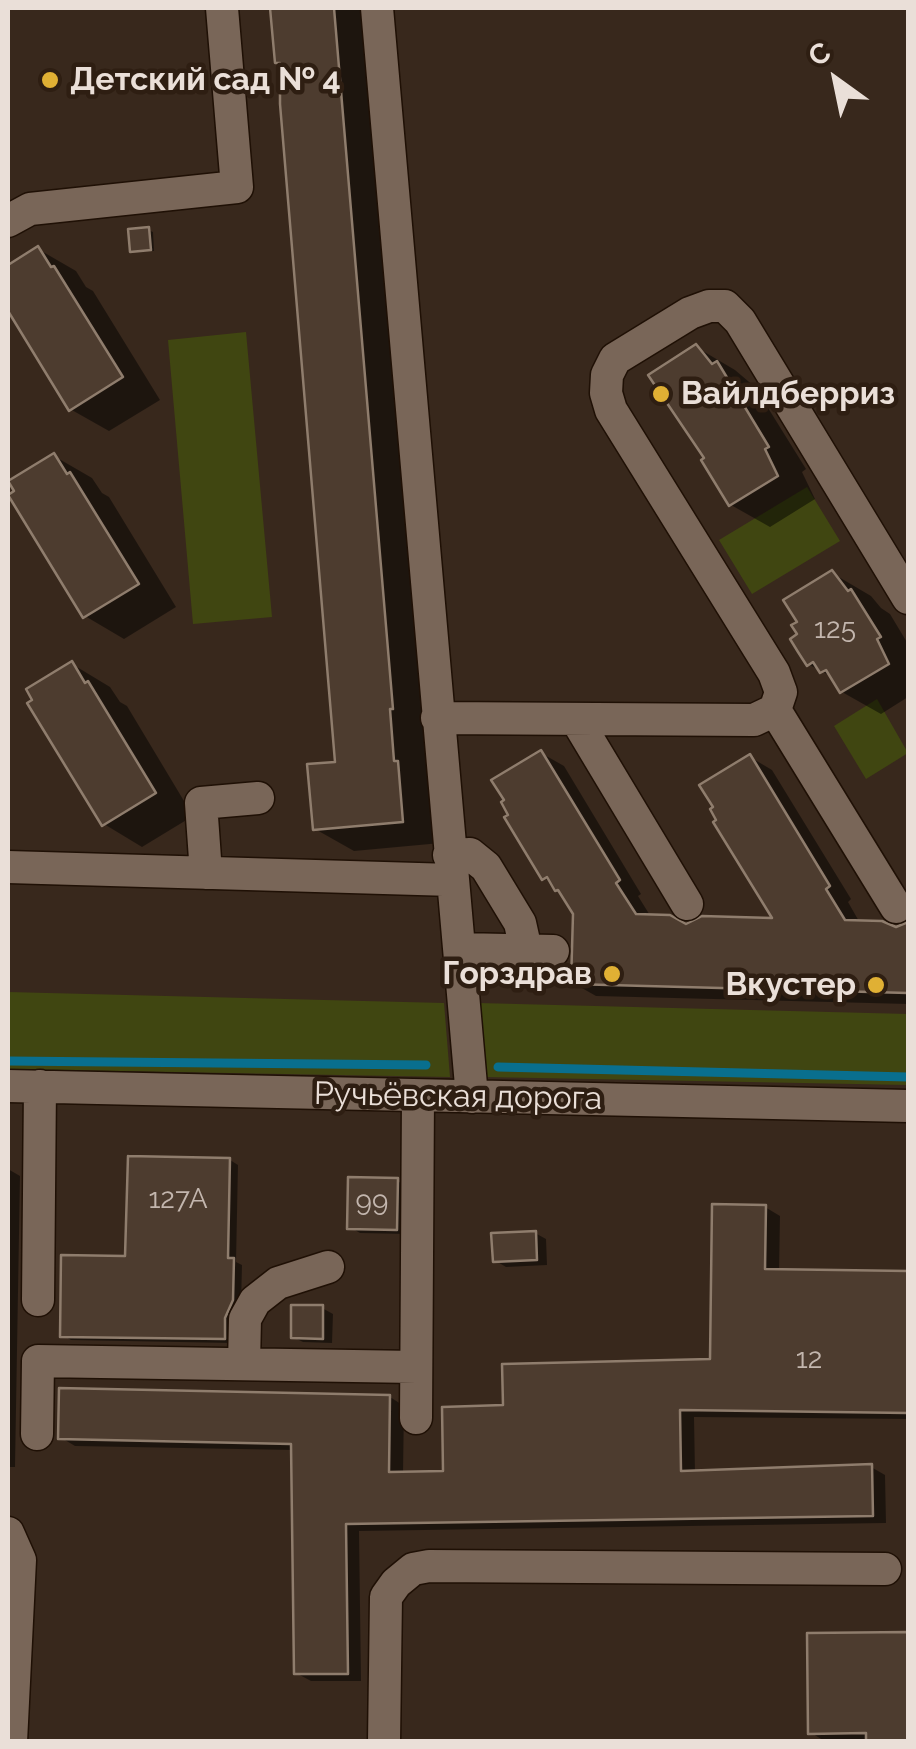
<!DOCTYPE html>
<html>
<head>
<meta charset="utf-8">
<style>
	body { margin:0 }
	#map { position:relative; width:916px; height:1749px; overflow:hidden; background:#38281c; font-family:Raleway,sans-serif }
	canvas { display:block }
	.frame { position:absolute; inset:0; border:10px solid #eadfd8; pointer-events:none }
	.north { position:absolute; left:786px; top:30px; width:100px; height:100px; -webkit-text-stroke:8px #2e1e12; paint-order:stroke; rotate:327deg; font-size:28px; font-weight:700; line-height:40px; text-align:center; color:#eadfd8 }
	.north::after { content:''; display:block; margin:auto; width:35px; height:45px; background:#eadfd8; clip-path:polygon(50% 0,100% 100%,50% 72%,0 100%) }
</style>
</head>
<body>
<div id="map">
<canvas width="916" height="1749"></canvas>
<div class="frame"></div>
<div class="north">С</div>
</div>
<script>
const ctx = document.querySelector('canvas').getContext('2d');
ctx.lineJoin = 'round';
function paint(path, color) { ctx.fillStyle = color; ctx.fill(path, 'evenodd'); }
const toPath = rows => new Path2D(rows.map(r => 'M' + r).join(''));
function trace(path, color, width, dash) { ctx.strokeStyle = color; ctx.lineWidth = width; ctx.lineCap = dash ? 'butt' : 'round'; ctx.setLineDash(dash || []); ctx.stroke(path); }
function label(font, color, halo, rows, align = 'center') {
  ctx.font = font + ' Raleway,sans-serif'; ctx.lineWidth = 9; ctx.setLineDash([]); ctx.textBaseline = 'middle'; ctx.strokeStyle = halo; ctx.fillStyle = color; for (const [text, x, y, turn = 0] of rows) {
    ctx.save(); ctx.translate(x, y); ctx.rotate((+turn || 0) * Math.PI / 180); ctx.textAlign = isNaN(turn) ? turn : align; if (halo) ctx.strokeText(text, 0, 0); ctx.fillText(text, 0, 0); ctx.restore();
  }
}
const green = toPath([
	[246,332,272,617,193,624,168,340],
	[807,487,840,541,752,594,719,540],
	[877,699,908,753,866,779,834,726],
	[8,992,444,1003,450,1077,8,1069],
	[478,1003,908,1014,908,1085,484,1077]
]);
const shadow = toPath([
	[273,8,371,8,441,843,354,851,315,829,338,764,282,65,278,62],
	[148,230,153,232,154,251,132,251],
	[38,249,76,271,86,287,93,291,160,400,109,431,70,409,8,306,8,268],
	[696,347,735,370,755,387,806,469,802,472,815,499,770,527,731,505,708,459],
	[54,456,92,478,102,493,109,497,176,607,124,639,85,616],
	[832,573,871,596,881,608,890,614,908,644,908,697,881,714,842,692,834,678,808,664,800,635],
	[72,664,110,687,120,702,127,706,193,816,142,847,104,824],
	[541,753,564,766,641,894,638,896,651,917,686,927,776,920,750,757,772,770,851,899,848,902,860,923,896,930,908,924,908,1004,596,996,573,983,576,913,553,883,544,878],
	[230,1160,238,1165,236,1262,242,1265,241,1305,233,1343,71,1340,63,1335,127,1258],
	[8,1169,20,1176,15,1467,8,1467],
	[397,1181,407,1186,406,1234,360,1233,350,1227],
	[765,1207,780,1216,779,1272,908,1273,908,1419,694,1417,695,1473,871,1467,885,1475,886,1523,359,1531,361,1681,311,1681,296,1673,293,1450,75,1446,60,1437,390,1397,404,1406,403,1474,446,1473,506,1408,713,1362],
	[535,1233,546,1239,547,1265,506,1267,496,1261],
	[322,1308,333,1314,332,1343,303,1342,293,1337],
	[809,1635,908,1635,908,1742,826,1742,810,1732]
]);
const stream = toPath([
	[8,1061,426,1065],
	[498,1067,908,1077]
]);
const building = toPath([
	[270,8,334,8,393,709,390,709,394,761,398,761,403,822,313,830,307,764,335,762,280,104,280,63,275,63,270,8],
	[149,227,151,250,130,252,128,229,149,227],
	[38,246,51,267,54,266,123,377,69,411,8,311,8,265,38,246],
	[696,344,712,364,717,361,769,447,765,449,778,476,729,506,701,460,704,458,648,375,696,344],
	[54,453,67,474,70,472,139,584,83,618,8,495,14,491,8,481,54,453],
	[832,570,848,591,851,589,881,637,877,639,889,664,840,693,826,670,820,673,813,662,807,666,798,652,790,639,797,634,791,625,797,622,783,600,832,570],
	[72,661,85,683,88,681,156,793,102,826,27,703,32,700,26,689,72,661],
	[541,750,620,880,616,883,636,914,670,915,686,924,702,916,772,918,713,822,716,820,710,809,713,807,699,785,750,754,830,886,826,889,845,920,882,921,896,927,908,922,908,993,571,984,573,914,558,890,555,891,547,877,542,880,504,817,508,815,501,802,504,800,491,780,541,750],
	[128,1156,230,1158,228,1258,234,1258,233,1300,225,1318,225,1339,60,1337,61,1255,125,1256,128,1156],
	[348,1177,398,1178,397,1230,347,1229,348,1177],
	[712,1204,766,1205,765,1269,908,1271,908,1413,680,1410,681,1471,872,1464,873,1516,346,1524,348,1674,294,1674,291,1444,58,1439,59,1388,390,1395,389,1472,443,1471,442,1407,503,1405,502,1364,710,1359,712,1204],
	[536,1231,537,1260,493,1262,491,1233,536,1231],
	[291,1305,323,1305,323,1339,291,1338,291,1305],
	[908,1632,908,1742,866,1742,866,1733,808,1734,807,1633,908,1632]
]);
const minor = toPath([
	[377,8,472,1097],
	[8,221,30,209,237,187,222,8],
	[775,710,896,907],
	[437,718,754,720,775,710,781,692,774,673,611,410,606,393,607,375,615,359,690,313,709,306,725,306,740,321,908,598],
	[576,719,687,904],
	[449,855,470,854,486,867,520,923,526,950],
	[8,867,452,880],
	[206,873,201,803,258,798],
	[460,949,553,951],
	[8,1086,908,1106],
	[38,1300,40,1086],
	[244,1364,245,1319,255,1301,278,1283,328,1267],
	[416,1418,418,1096],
	[37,1434,38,1361,416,1367],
	[8,1533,20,1560,11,1742],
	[384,1742,386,1597,396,1583,413,1569,429,1566,885,1569]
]);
const markers = [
	[50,80,10,"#e0b034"],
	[661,394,10,"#e0b034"],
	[612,974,10,"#e0b034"],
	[876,985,10,"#e0b034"]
];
const numberNames = [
	["125",835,630],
	["127А",178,1200],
	["99",372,1203],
	["12",809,1360]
];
const poiNames = [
	["Детский сад № 4",70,80],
	["Вайлдберриз",681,394],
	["Горздрав",592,974,"right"],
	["Вкустер",856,985,"right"]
];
const streetNames = [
	["Ручьёвская дорога",458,1097,1]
];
paint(green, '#404611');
paint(shadow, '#0007');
trace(stream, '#096f8e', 9);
paint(building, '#4d3c2f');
trace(building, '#8f7d6d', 2.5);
trace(minor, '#1f1005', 35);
trace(minor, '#796658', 32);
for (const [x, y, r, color] of markers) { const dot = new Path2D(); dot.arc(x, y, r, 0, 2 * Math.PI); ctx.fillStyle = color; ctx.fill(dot); trace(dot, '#2e1e12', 4); }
label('28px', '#c3b6ae', null, numberNames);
label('bold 32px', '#eadfd8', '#2e1e12', poiNames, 'left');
label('32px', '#eadfd8', '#2e1e12', streetNames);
</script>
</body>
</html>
